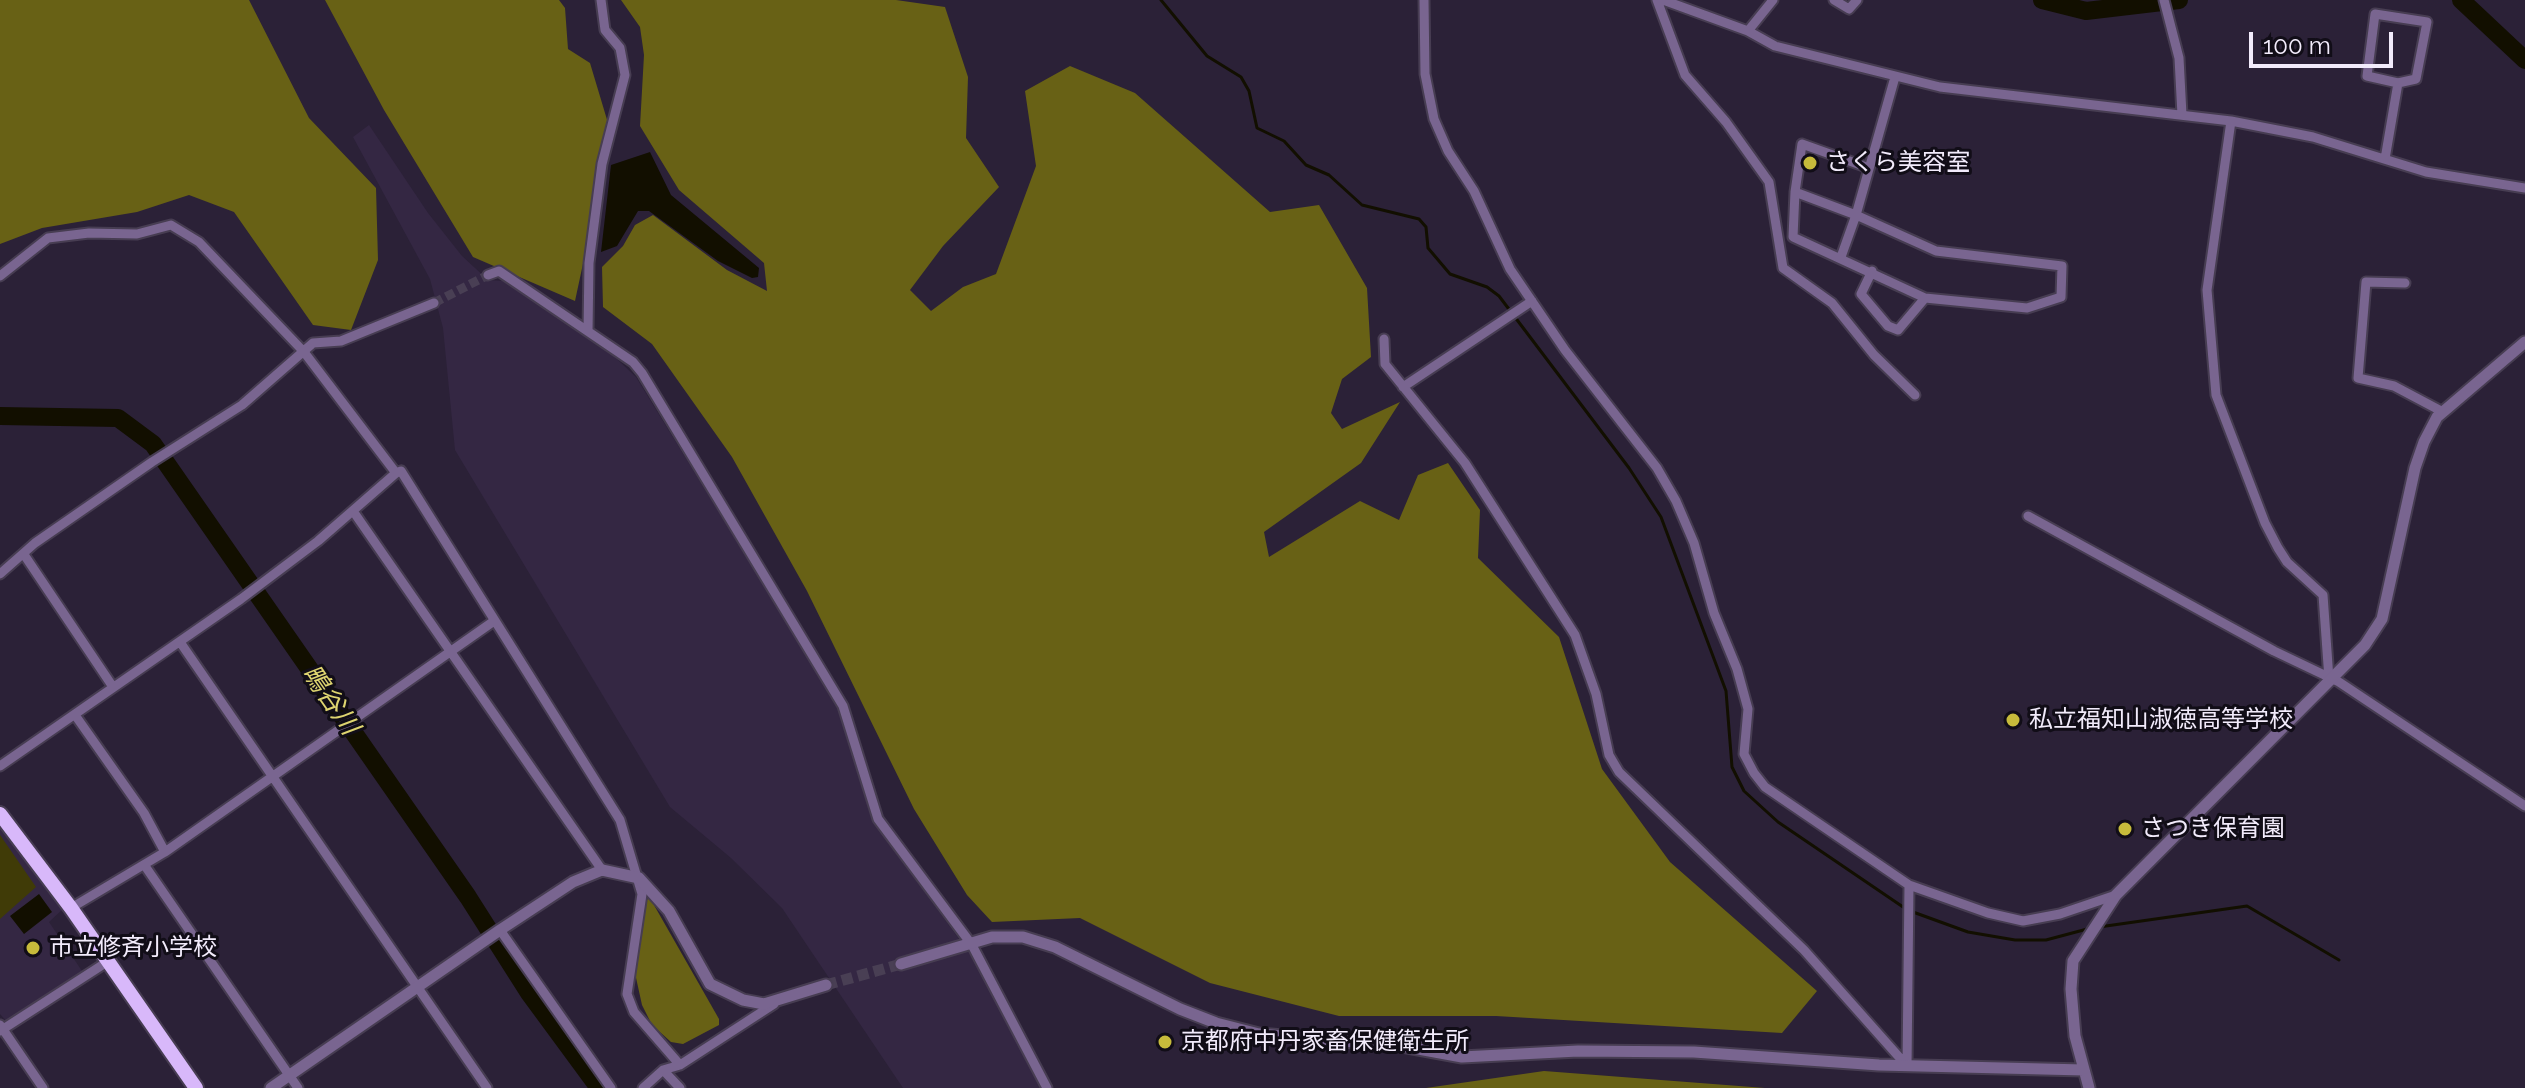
<!DOCTYPE html>
<html>
<head>
<meta charset="utf-8">
<style>
	body { margin:0 }
	#map { position:relative; width:2525px; height:1088px; overflow:hidden; background:#2b2137; font-family:Raleway,sans-serif }
	canvas { display:block }
	.scale { position:absolute; left:2249px; top:32px; width:144px; height:36px; box-sizing:border-box; border:4px solid #f2ebfb; border-top:0; padding-left:10px; font-size:24px; line-height:28px; white-space:nowrap; color:#f2ebfb; -webkit-text-stroke:6px #110d17; paint-order:stroke }
</style>
</head>
<body>
<div id="map">
<canvas width="2525" height="1088"></canvas>
<div class="scale">100 m</div>
</div>
<script>
const ctx = document.querySelector('canvas').getContext('2d');
ctx.lineJoin = 'round';
function paint(path, color) { ctx.fillStyle = color; ctx.fill(path, 'evenodd'); }
const toPath = rows => new Path2D(rows.map(r => 'M' + r).join(''));
function trace(path, color, width, dash) { ctx.strokeStyle = color; ctx.lineWidth = width; ctx.lineCap = dash ? 'butt' : 'round'; ctx.setLineDash(dash || []); ctx.stroke(path); }
function label(font, color, halo, rows, align = 'center') {
  ctx.font = font + ' Raleway,"Noto Sans JP",sans-serif'; ctx.lineWidth = 6; ctx.setLineDash([]); ctx.textBaseline = 'middle'; ctx.strokeStyle = halo; ctx.fillStyle = color; for (const [text, x, y, turn = 0] of rows) {
    ctx.save(); ctx.translate(x, y); ctx.rotate((+turn || 0) * Math.PI / 180); ctx.textAlign = isNaN(turn) ? turn : align; if (halo) ctx.strokeText(text, 0, 0); ctx.fillText(text, 0, 0); ctx.restore();
  }
}
const built = toPath([
	[369,125,428,213,462,256,488,280,504,281,604,347,636,377,839,708,872,820,970,954,1043,1088,903,1088,782,908,731,858,670,807,455,450,443,328,430,279,353,137],
	[0,823,64,908,49,922,84,974,7,1022,0,1014]
]);
const green = toPath([
	[0,835,36,887,0,919]
]);
const forest = toPath([
	[0,0,249,0,309,118,376,188,378,260,351,330,313,325,234,212,189,195,137,212,42,228,0,244],
	[325,0,559,0,565,8,568,49,590,63,611,133,575,301,473,257,384,110],
	[621,0,896,0,945,7,968,77,966,138,999,187,943,246,910,290,931,311,963,287,996,274,1036,166,1025,91,1070,66,1135,93,1270,212,1319,205,1367,288,1371,357,1342,379,1331,413,1342,429,1400,402,1361,463,1264,532,1269,557,1360,501,1399,520,1418,475,1448,463,1480,510,1478,558,1559,637,1602,769,1670,862,1817,991,1782,1033,1496,1016,1339,1016,1210,983,1080,918,992,922,967,895,914,809,807,591,732,457,652,344,603,307,602,267,623,246,635,225,653,215,727,270,767,291,764,263,679,190,640,126,644,55,640,27],
	[650,898,719,1019,719,1025,683,1044,671,1042,652,1025,642,1005,633,964,646,900],
	[1544,1071,1765,1088,1426,1088]
]);
const water = toPath([
	[650,152,671,195,759,268,758,277,752,278,718,261,649,211,638,211,617,246,601,252,611,165],
	[39,894,52,912,24,934,10,916]
]);
const stream = toPath([
	[1161,0,1207,56,1241,77,1249,91,1257,128,1284,141,1306,165,1329,175,1362,205,1419,219,1426,227,1428,248,1450,274,1487,287,1499,296,1629,468,1661,517,1726,691,1732,767,1744,791,1778,822,1906,909],
	[1913,912,1968,932,2015,940,2046,940,2091,928],
	[2099,927,2247,906,2339,960]
]);
const river = toPath([
	[2042,0,2086,11,2179,0],
	[2461,0,2525,60],
	[0,416,118,418,153,444,468,897,529,993,599,1088]
]);
const minorTunnel = toPath([
	[434,303,488,275]
]);
const tertiaryTunnel = toPath([
	[826,985,901,964]
]);
const minor = toPath([
	[1424,0,1425,74,1434,119,1448,151,1474,191,1510,269,1565,350,1657,468,1676,501,1694,543,1714,613,1737,669,1748,709,1744,754,1754,773,1765,787,1909,885,1988,913,2023,921,2060,914,2116,895],
	[1657,0,1685,75,1726,122,1769,182,1783,268,1832,303,1874,355,1915,395],
	[1663,0,1748,31,1775,46,1940,87,2231,121,2313,137,2426,172,2525,188],
	[1834,0,1849,9,1857,0],
	[2164,0,2179,58,2182,115],
	[1748,31,1773,0],
	[2231,121,2207,290,2216,395,2265,523,2278,548,2287,562,2323,595,2329,679],
	[2385,159,2398,83,2367,76,2375,14,2427,22,2416,79,2398,83],
	[1795,192,1802,144,1869,168],
	[1841,257,1856,215,1795,192,1793,237,1925,298,2027,308,2061,297,2062,266,1936,251,1856,215,1895,77],
	[1872,271,1861,294,1888,326,1898,330,1925,298],
	[488,275,499,271,633,362,642,373,843,706,878,819,972,945,1047,1088],
	[0,276,48,238,89,233,137,234,171,225,199,242,304,352,396,473,401,471,620,820,642,894,627,994,634,1012,680,1065],
	[2405,283,2366,282,2358,378,2394,386,2443,412],
	[588,331,589,263,602,164,625,75,620,48,605,30,601,0],
	[1384,339,1385,364,1465,463,1575,635,1596,694,1609,755,1619,772,1804,950,1907,1066],
	[1403,387,1532,301],
	[353,511,602,870],
	[2028,516,2274,651,2339,682,2525,806],
	[25,556,113,687],
	[0,574,35,543,152,462,242,405,313,343,341,341,434,303],
	[180,642,487,1088],
	[75,715,144,813,165,852],
	[0,766,241,599,318,541,396,473],
	[145,866,298,1088],
	[71,908,165,852,494,621],
	[500,930,611,1088],
	[0,1025,43,1088],
	[0,1031,107,962],
	[1907,1066,1909,885],
	[663,1070,680,1088],
	[643,1088,663,1070,680,1065,774,1004]
]);
const tertiary = toPath([
	[901,964,992,937,1023,937,1055,947,1180,1009,1216,1023,1259,1034,1402,1046,1462,1057,1578,1051,1694,1052,1879,1065,2084,1070],
	[271,1088,500,930,573,882,602,870,639,878,669,911,710,984,743,1000,764,1004,826,985],
	[2089,1088,2075,1036,2071,989,2073,961,2116,895,2365,645,2382,619,2415,468,2424,442,2437,417,2525,342]
]);
const trunk = toPath([
	[0,814,71,908,196,1088]
]);
const markers = [
	[1810,163,8,"#c7bb3b"],
	[2013,720,8,"#c7bb3b"],
	[2125,829,8,"#c7bb3b"],
	[33,948,8,"#c7bb3b"],
	[1165,1042,8,"#c7bb3b"]
];
const poiNames = [
	["さくら美容室",1826,163],
	["私立福知山淑徳高等学校",2029,720],
	["さつき保育園",2141,829],
	["市立修斉小学校",49,948],
	["京都府中丹家畜保健衛生所",1181,1042]
];
const waterNames = [
	["鴫谷川",330,700,55]
];
paint(built, '#342743');
paint(green, '#403b07');
paint(forest, '#686115');
paint(water, '#120f00');
trace(stream, '#120f00', 3);
trace(river, '#120f00', 18);
trace(minorTunnel, '#493f54', 9, [9, 4.5]);
trace(tertiaryTunnel, '#493f54', 11, [11, 5.5]);
trace(minor, '#473d52', 13);
trace(tertiary, '#473d52', 15);
trace(trunk, '#473d52', 18);
trace(minor, '#796590', 9);
trace(tertiary, '#796590', 11);
trace(trunk, '#d8b8fa', 14);
for (const [x, y, r, color] of markers) { const dot = new Path2D(); dot.arc(x, y, r, 0, 2 * Math.PI); ctx.fillStyle = color; ctx.fill(dot); trace(dot, '#110d17', 3); }
label('24px', '#f2ebfb', '#110d17', poiNames, 'left');
label('italic 26px', '#ded470', '#110d17', waterNames);
</script>
</body>
</html>
